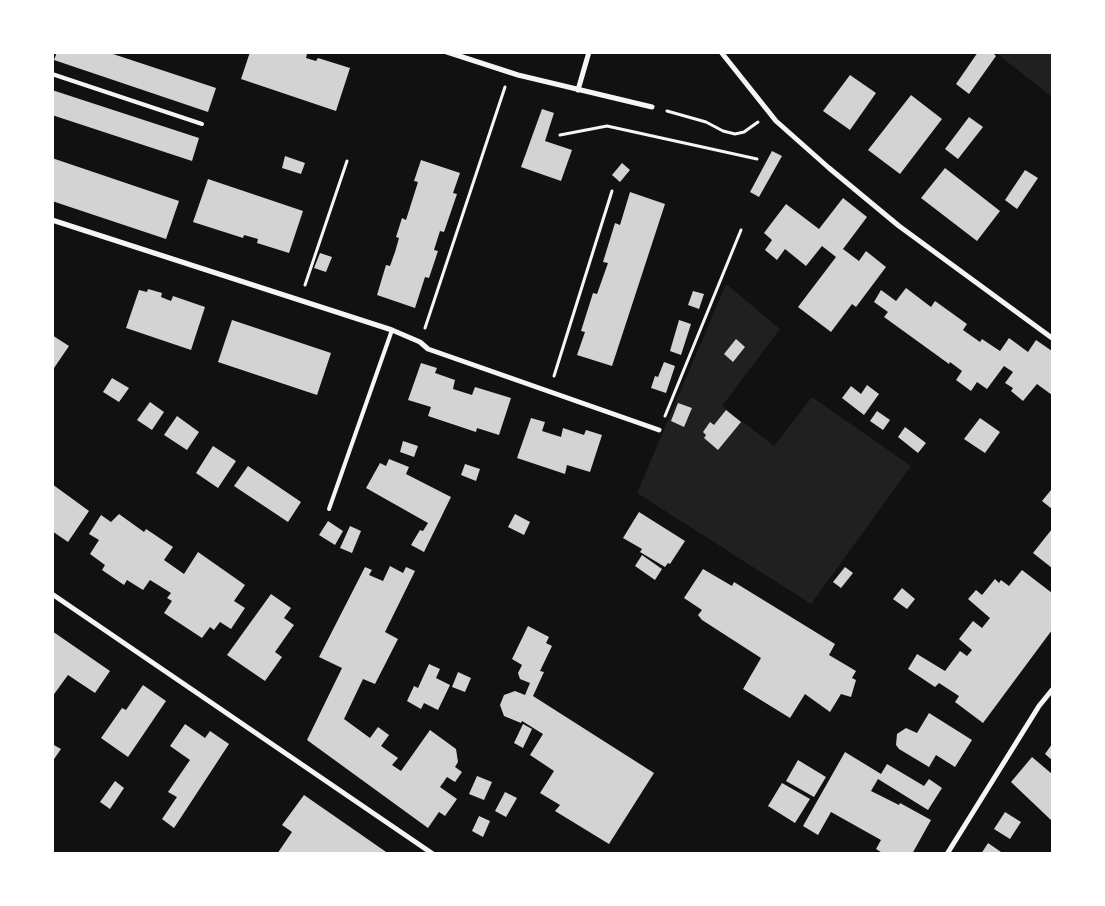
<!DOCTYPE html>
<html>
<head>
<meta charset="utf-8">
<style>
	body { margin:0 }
	#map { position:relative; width:1105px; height:906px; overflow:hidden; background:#111; font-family:Rubik,sans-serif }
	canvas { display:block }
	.frame { position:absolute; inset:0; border:54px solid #fff; pointer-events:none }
</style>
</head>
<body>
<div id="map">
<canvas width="1105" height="906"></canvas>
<div class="frame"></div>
</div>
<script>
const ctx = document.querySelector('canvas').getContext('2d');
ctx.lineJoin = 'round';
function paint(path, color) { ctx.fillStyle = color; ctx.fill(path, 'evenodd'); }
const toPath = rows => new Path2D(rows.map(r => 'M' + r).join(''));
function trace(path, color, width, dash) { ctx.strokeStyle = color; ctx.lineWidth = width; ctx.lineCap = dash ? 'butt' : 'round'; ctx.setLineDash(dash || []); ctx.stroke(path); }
const green = toPath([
	[996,53,1052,53,1052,97],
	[726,284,780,329,722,406,774,446,812,397,911,466,811,604,637,493]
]);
const building = toPath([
	[57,52,107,52,216,88,208,112,54,60],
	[250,52,302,52,307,54,306,58,316,61,318,58,350,68,336,111,241,79],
	[978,52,992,52,996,56,969,94,956,84],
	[850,75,876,93,850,130,823,111],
	[52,90,199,138,192,161,52,115],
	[911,95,942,119,900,174,868,150],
	[542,109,554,113,545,141,572,150,561,181,521,167],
	[969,117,983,127,958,159,945,149],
	[772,151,782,156,759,197,750,192],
	[285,156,305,163,301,174,282,168],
	[52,158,179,201,166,239,52,201],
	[421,160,460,173,453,193,457,194,444,232,440,231,434,250,438,251,429,278,425,277,415,308,377,295,386,265,390,266,395,252,399,238,396,237,402,218,406,220,418,182,414,181],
	[622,163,630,170,620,182,612,175],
	[945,168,1000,211,977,241,921,198],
	[1025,170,1038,178,1017,209,1005,200],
	[208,179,303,211,289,253,257,243,258,239,244,235,243,238,193,222],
	[630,192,665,204,612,366,577,355,585,332,581,331,593,293,597,294,608,263,603,262,615,223,620,225],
	[843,198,867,217,843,249,859,261,866,251,886,267,856,307,852,304,831,332,798,307,836,257,822,246,806,266,785,249,777,260,765,250,772,240,764,233,786,204,819,229],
	[320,253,332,257,326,272,314,268],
	[906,288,931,307,935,301,967,324,963,330,980,342,982,339,1000,351,1009,338,1028,352,1036,340,1052,351,1052,395,1037,384,1023,401,1011,391,1013,388,1005,383,1013,372,1004,366,987,389,977,382,971,391,956,380,962,371,950,362,949,364,884,317,888,312,874,302,881,290,896,301],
	[148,289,162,293,161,297,171,301,173,296,205,307,191,350,126,328,139,290,147,292],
	[693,291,704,294,699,309,688,305],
	[232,320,331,353,317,395,218,362],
	[679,320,691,324,681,355,670,351],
	[52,335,69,346,52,371],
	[736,339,745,347,733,362,724,354],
	[664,362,675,366,666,393,651,388,655,376,658,377],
	[421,363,437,368,435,373,455,380,453,389,472,395,475,387,511,398,499,435,477,428,476,432,428,416,431,407,408,400],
	[112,378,129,388,119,402,103,392],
	[867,385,879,394,864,415,842,398,851,386,861,394],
	[150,402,164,412,152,430,137,420],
	[678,403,692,408,684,427,671,421],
	[726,410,741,422,718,450,704,438,706,435,703,432,710,422,714,425],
	[877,411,890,420,883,430,870,421],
	[177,416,199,432,187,450,164,435],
	[531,418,545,422,542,431,561,437,563,428,584,435,586,430,602,435,590,472,567,465,565,474,517,458],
	[980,418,1000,432,985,453,964,439],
	[905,427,926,443,918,453,898,437],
	[403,441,418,446,414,457,400,452],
	[213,446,236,461,218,488,196,473],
	[389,459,409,467,406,474,451,497,424,552,411,545,420,530,423,531,428,523,366,488,380,463,386,466],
	[465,464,480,469,476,481,461,475],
	[248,466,301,502,288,522,234,486],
	[52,484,89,511,68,542,52,531],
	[1051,490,1052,491,1052,509,1042,501],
	[639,512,685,541,670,564,668,563,665,567,640,552,642,549,623,538],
	[119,514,144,532,146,529,173,547,164,560,184,574,198,552,245,585,234,601,245,608,231,629,220,622,214,630,210,627,202,638,164,613,172,601,167,598,171,593,150,580,143,590,127,580,124,585,102,570,105,565,90,554,99,540,89,534,101,515,111,522],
	[515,514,530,522,524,535,508,527],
	[328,521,343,531,335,545,319,535],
	[350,526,361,531,352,553,340,548],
	[1052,529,1052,568,1033,553],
	[642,555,662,569,655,580,635,566],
	[390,566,403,573,406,567,415,571,385,632,398,639,375,684,363,679,344,719,370,738,378,727,389,735,381,746,398,758,392,765,401,771,430,730,456,749,458,762,455,767,462,772,455,782,447,777,440,787,457,799,445,816,439,812,428,828,307,740,342,668,319,657,365,567,372,570,369,575,383,581],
	[845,567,853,573,841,588,833,582],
	[703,569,732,586,734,582,835,644,829,655,856,671,852,678,856,680,851,697,841,694,830,712,805,694,790,718,743,689,761,658,702,620,698,615,702,610,684,598],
	[1022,570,1052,593,1052,630,983,723,955,702,959,696,939,683,935,687,908,669,917,654,945,671,960,651,967,656,972,650,959,639,973,621,982,628,990,618,968,599,976,590,982,595,995,579,999,583,1001,580,1009,586],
	[902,588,915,599,907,609,893,599],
	[271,594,291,608,284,618,294,625,275,652,282,657,265,681,227,655],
	[528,626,549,637,546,643,552,646,540,671,544,672,533,696,654,773,609,844,555,811,560,805,540,793,554,771,530,755,543,734,522,721,521,723,504,716,500,705,504,695,515,691,525,695,530,683,520,679,518,673,522,665,512,659],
	[52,631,110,671,95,693,68,675,52,697],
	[429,664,440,669,436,678,450,685,438,710,424,703,421,709,407,701,414,686,418,688],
	[458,672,471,678,465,692,452,687],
	[143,685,166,701,128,757,101,738,122,708,126,710],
	[929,713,972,740,955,767,936,755,929,767,899,749,896,745,897,734,906,728,917,733],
	[185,724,205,738,210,731,229,744,174,828,162,819,177,797,168,792,190,760,170,746],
	[523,724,532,729,523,748,514,743],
	[52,744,61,749,52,762],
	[1052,744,1052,760,1045,754],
	[845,752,881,774,887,764,924,786,929,779,942,788,928,810,878,779,871,791,899,805,900,803,931,820,912,854,884,854,876,849,881,840,831,812,818,835,803,826],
	[1032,757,1052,774,1052,821,1011,782],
	[798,760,826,777,814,797,786,781],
	[477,776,492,782,484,800,469,794],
	[115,781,124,788,110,809,100,802],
	[782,783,810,799,795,823,768,806],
	[505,792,517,798,506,817,495,811],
	[304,795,353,829,389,854,277,854,292,832,282,825],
	[1005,812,1021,822,1010,839,994,829],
	[479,816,490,821,483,837,472,831],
	[988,843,1004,854,981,854]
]);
const path = toPath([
	[667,111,706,122,723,131,735,134,744,132,758,122],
	[560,135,607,126,757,159],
	[305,285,347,161],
	[425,328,505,87],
	[554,376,612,191],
	[665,416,741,230]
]);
const service = toPath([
	[52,74,202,124],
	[329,509,392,330]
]);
const minor = toPath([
	[447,52,518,75,652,107],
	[721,52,776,121,829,168,899,226,1052,338],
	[578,90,589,52],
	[52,220,392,330,420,342,428,349,659,430],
	[52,594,433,854],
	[947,854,1039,706,1052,690]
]);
paint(green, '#202020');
paint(building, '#d3d3d3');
trace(path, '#f5f5f5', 3);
trace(service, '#f5f5f5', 4);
trace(minor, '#f5f5f5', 5);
</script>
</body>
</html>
